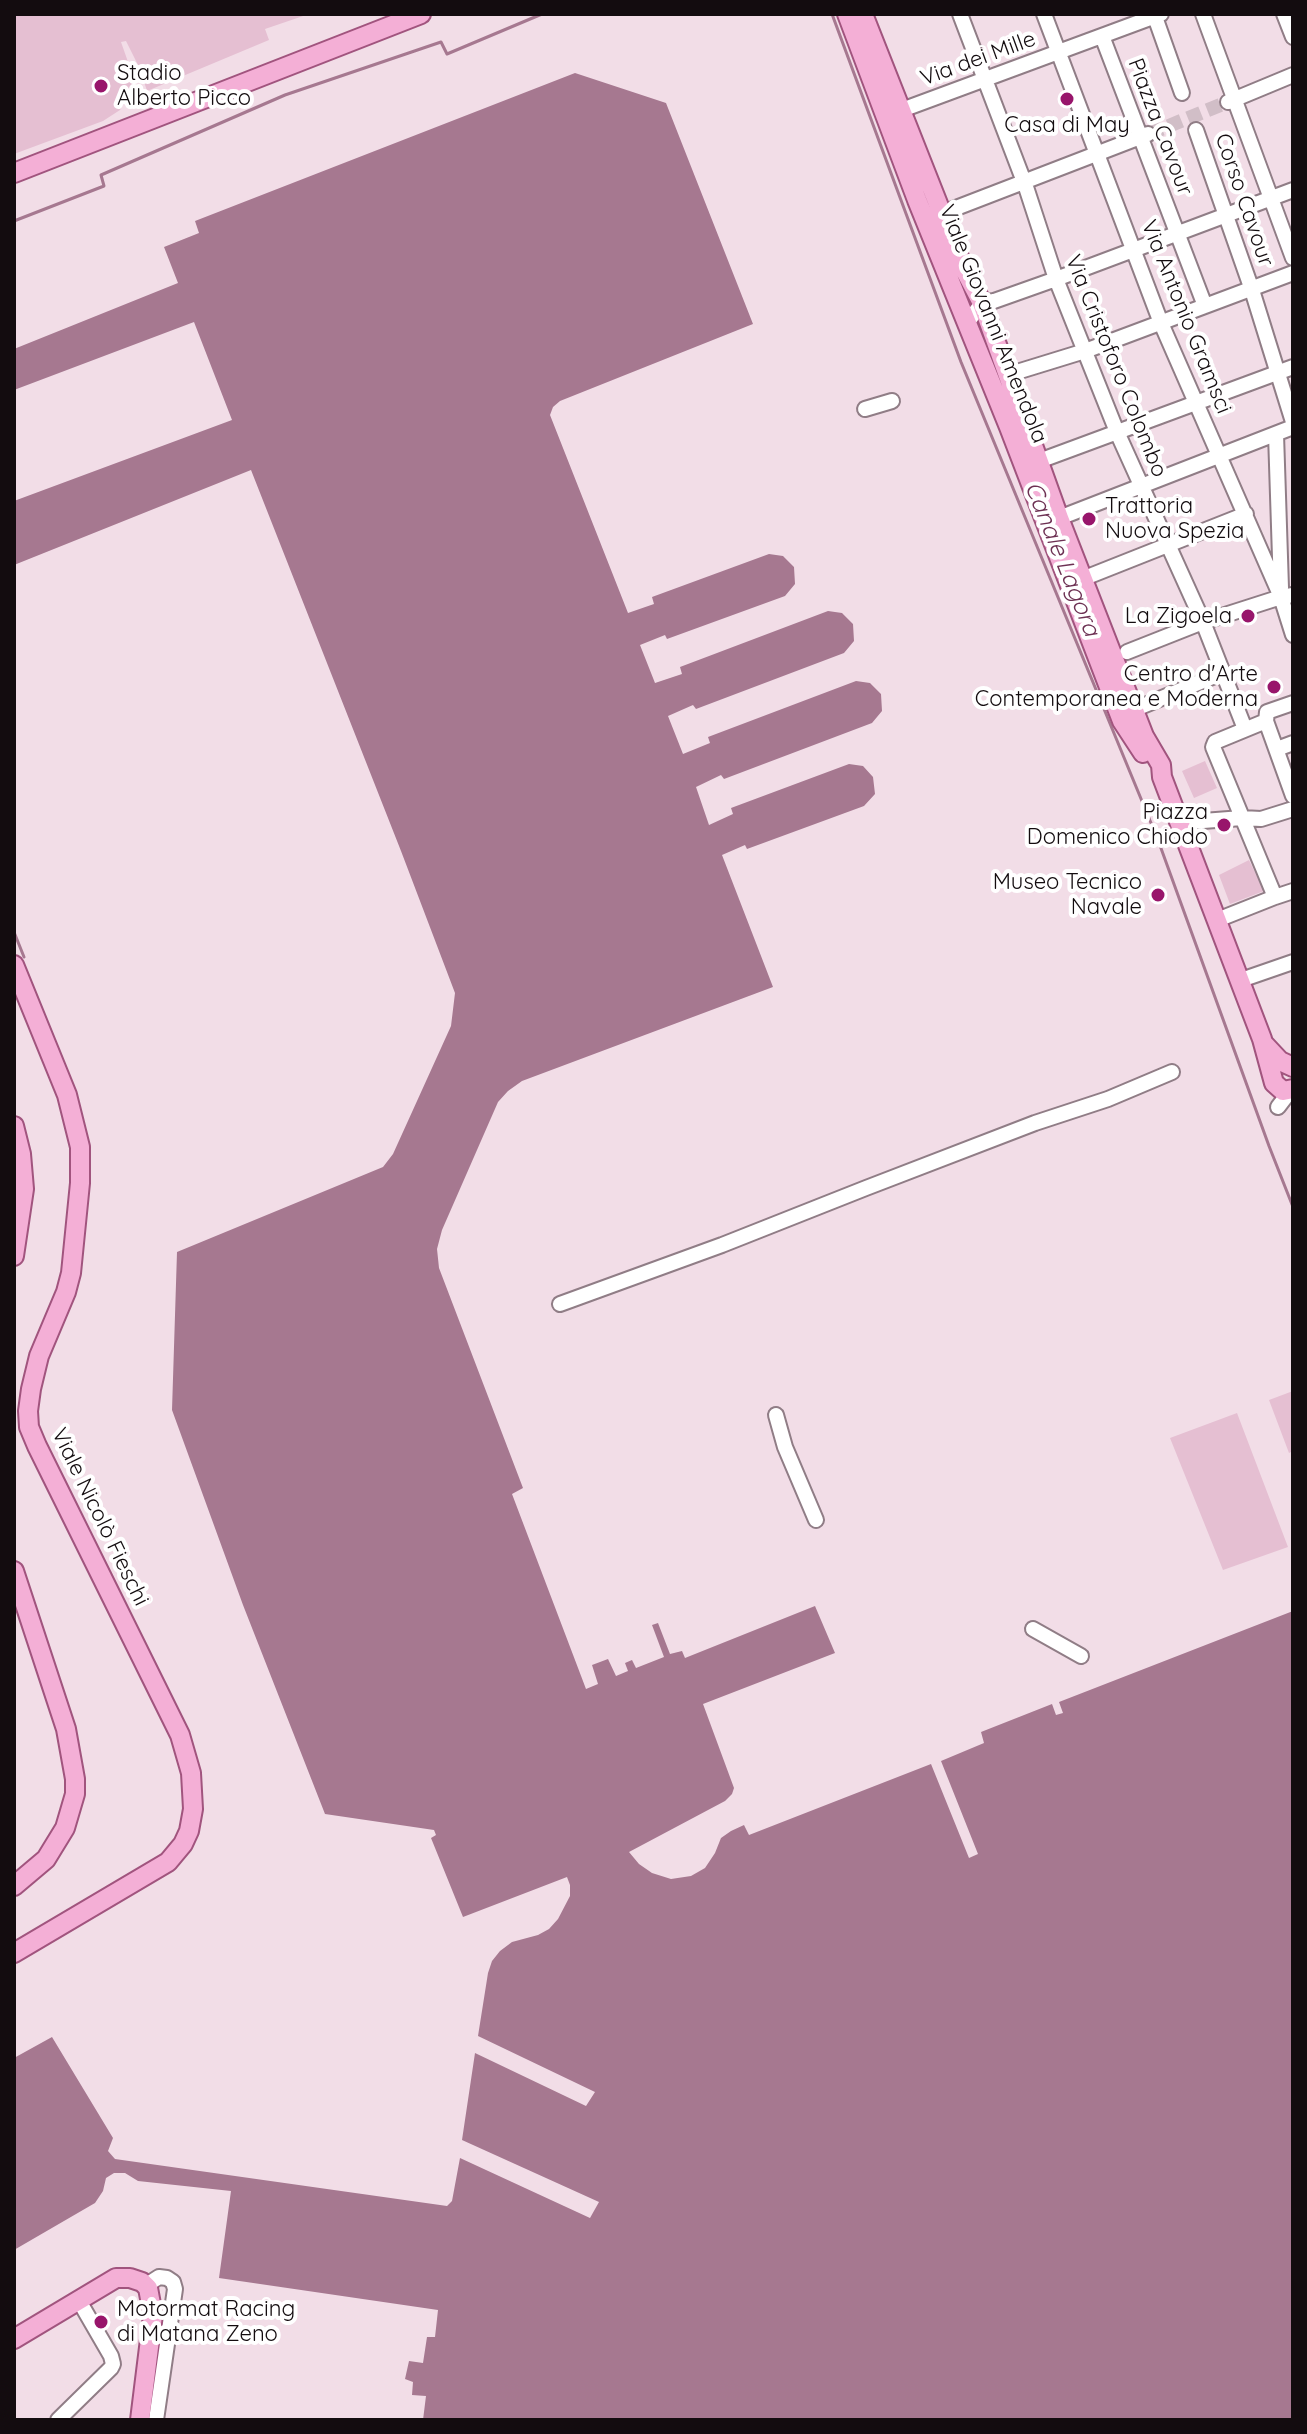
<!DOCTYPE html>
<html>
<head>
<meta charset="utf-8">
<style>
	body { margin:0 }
	#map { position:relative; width:1307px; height:2434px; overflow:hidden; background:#f2dde7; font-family:Quicksand,sans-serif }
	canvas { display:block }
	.frame { position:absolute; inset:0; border:16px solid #130c0f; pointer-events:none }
</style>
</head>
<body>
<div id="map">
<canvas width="1307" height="2434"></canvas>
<div class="frame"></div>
</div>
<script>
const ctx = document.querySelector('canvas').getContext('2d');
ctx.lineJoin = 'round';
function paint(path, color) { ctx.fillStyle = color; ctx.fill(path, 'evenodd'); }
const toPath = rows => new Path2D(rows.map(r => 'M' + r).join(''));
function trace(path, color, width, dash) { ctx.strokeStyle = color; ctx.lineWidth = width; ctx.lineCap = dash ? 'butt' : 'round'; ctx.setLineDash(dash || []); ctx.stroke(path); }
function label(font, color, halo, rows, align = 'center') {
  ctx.font = font + ' Quicksand,sans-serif'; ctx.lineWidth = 8; ctx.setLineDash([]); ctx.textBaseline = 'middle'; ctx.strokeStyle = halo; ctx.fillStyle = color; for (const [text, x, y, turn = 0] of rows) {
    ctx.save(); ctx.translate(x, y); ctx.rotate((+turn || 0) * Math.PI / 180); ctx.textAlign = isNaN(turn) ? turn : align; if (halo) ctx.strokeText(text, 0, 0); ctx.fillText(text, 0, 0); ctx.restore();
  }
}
const green = toPath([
	[14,14,309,14,265,29,269,40,147,91,140,69,126,41,121,42,134,79,130,94,120,110,103,121,14,154],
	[1205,761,1217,788,1194,798,1182,771],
	[1249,860,1264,891,1230,904,1219,875],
	[1293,1391,1293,1451,1289,1453,1269,1400],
	[1237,1413,1288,1547,1223,1570,1170,1438]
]);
const water = toPath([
	[575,73,666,103,753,324,560,401,553,407,550,415,628,613,654,604,652,597,769,554,783,556,794,567,795,584,785,596,667,639,665,635,640,645,655,683,682,674,680,667,828,611,842,613,853,624,854,641,844,653,696,709,693,705,668,716,683,754,710,743,708,737,856,681,870,683,881,694,882,711,872,723,724,779,721,775,696,787,709,825,733,814,731,808,849,764,863,766,873,777,875,794,864,806,747,849,745,845,722,855,773,987,522,1081,508,1091,498,1102,442,1230,437,1249,439,1268,523,1488,512,1494,586,1689,598,1684,592,1665,608,1659,616,1676,628,1671,625,1663,632,1660,636,1668,664,1657,652,1625,658,1623,670,1654,682,1651,685,1658,815,1606,835,1653,703,1704,734,1788,732,1794,725,1801,629,1852,639,1864,652,1873,671,1879,691,1876,705,1868,715,1853,721,1838,731,1831,744,1825,749,1835,931,1764,969,1858,978,1854,941,1761,984,1743,981,1732,1052,1704,1056,1715,1063,1713,1059,1702,1293,1611,1293,2420,423,2420,426,2396,412,2395,413,2382,405,2379,409,2361,423,2363,427,2337,435,2337,438,2310,219,2278,231,2191,138,2181,125,2173,114,2173,106,2178,103,2191,95,2203,14,2250,14,2058,52,2037,113,2138,108,2151,115,2159,447,2206,452,2201,460,2158,590,2218,599,2202,462,2140,475,2053,586,2106,595,2092,478,2036,488,1973,492,1961,500,1951,512,1942,538,1935,549,1929,558,1919,570,1896,570,1885,567,1877,463,1917,431,1838,436,1835,434,1830,325,1814,243,1605,172,1410,177,1252,383,1167,393,1154,451,1026,455,993,401,851,251,470,14,565,14,501,232,420,194,322,14,390,14,349,178,283,164,247,199,233,195,221]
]);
const stream = toPath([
	[832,14,961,362,1158,840,1269,1146,1293,1207],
	[14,221,104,186,101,175,285,95,441,42,447,54,542,14],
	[14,932,24,957]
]);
const minorTunnel = toPath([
	[1149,134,1228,102]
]);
const minor = toPath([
	[960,14,1026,187,1056,279,1117,432,1203,622,1245,729],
	[1044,14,1161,323,1281,597,1293,635],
	[1154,14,1182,93],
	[1203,14,1293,258],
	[1284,14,1293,37],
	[1102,36,1205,306],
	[1228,102,1293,75],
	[899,111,1161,14],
	[1196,130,1252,290,1293,422],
	[943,213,1148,134],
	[967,323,982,303,994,301,1056,279,1293,190],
	[1008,377,1020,371,1085,351,1293,273],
	[865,409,892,401],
	[1276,434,1281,588],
	[1039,461,1293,367],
	[1059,518,1293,427],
	[1082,579,1246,514],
	[1127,652,1203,622,1281,597,1293,595],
	[1133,710,1222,673],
	[1266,721,1293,796],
	[1277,749,1293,743],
	[1177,815,1190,822,1242,818,1261,819,1293,809],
	[1275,897,1293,891],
	[1217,920,1275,897,1213,747,1215,742,1266,721,1267,712,1293,703],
	[1241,980,1293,962],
	[1278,1107,1291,1090],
	[560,1304,722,1245,866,1188,1035,1123,1108,1099,1172,1072],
	[776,1415,785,1447,816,1520],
	[1033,1629,1081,1656],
	[145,2286,159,2277,167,2278,173,2282,175,2289,156,2420],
	[58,2420,111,2368,113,2364,111,2356,78,2299]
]);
const major = toPath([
	[847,14,917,200,1009,427,1122,721,1143,753],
	[863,14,963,267,982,303,1059,518,1144,736,1161,765,1162,777,1262,1039,1274,1083,1283,1091,1293,1089],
	[14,173,421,14],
	[14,965,67,1095,80,1147,80,1183,71,1273,66,1292,39,1356,31,1389,28,1411,29,1427,37,1446,180,1735,191,1773,193,1809,189,1831,183,1844,168,1862,14,1953],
	[1265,1045,1280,1061,1293,1067],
	[14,1126,21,1154,24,1189,14,1256],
	[14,1571,66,1729,75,1779,75,1794,65,1828,46,1859,14,1886],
	[14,2339,116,2278,130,2278,142,2282,148,2288,153,2315,140,2420]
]);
const markers = [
	[101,86,8,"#98156b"],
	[1067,99,8,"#98156b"],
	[1089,519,8,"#98156b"],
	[1248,616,8,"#98156b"],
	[1274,687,8,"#98156b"],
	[1224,825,8,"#98156b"],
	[1158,895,8,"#98156b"],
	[101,2322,8,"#98156b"]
];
const streetNames = [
	["Via dei Mille",978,59,-20],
	["Piazza Cavour",1160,127,69],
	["Corso Cavour",1244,200,71],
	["Via Antonio Gramsci",1186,317,68],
	["Viale Giovanni Amendola",993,324,68],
	["Via Cristoforo Colombo",1116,366,68],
	["Viale Nicolò Fieschi",100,1517,64]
];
const poiNames = [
	["Stadio",117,73,"left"],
	["Alberto Picco",117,98,"left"],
	["Casa di May",1067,125,"center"],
	["Trattoria",1105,506,"left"],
	["Nuova Spezia",1105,531,"left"],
	["La Zigoela",1232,616],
	["Centro d'Arte",1258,674],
	["Contemporanea e Moderna",1258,699],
	["Piazza",1208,812],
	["Domenico Chiodo",1208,837],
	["Museo Tecnico",1142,882],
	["Navale",1142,907],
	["Motormat Racing",117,2309,"left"],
	["di Matana Zeno",117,2334,"left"]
];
const waterNames = [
	["Canale Lagora",1062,559,68]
];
paint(green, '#e5bfd2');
paint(water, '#a67890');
trace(stream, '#a67890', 3);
trace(minorTunnel, '#d1bec7', 14, [14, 7]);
trace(minor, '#907d86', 18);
trace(major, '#a1547e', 22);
trace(minor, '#fff', 14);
trace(major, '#f4afd6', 18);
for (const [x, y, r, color] of markers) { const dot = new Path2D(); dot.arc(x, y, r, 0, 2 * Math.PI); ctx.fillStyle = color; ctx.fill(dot); trace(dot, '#fff', 3); }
label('22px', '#130c0f', '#fff', streetNames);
label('22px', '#130c0f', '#fff', poiNames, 'right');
label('italic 24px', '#6d3153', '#fff', waterNames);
</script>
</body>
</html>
